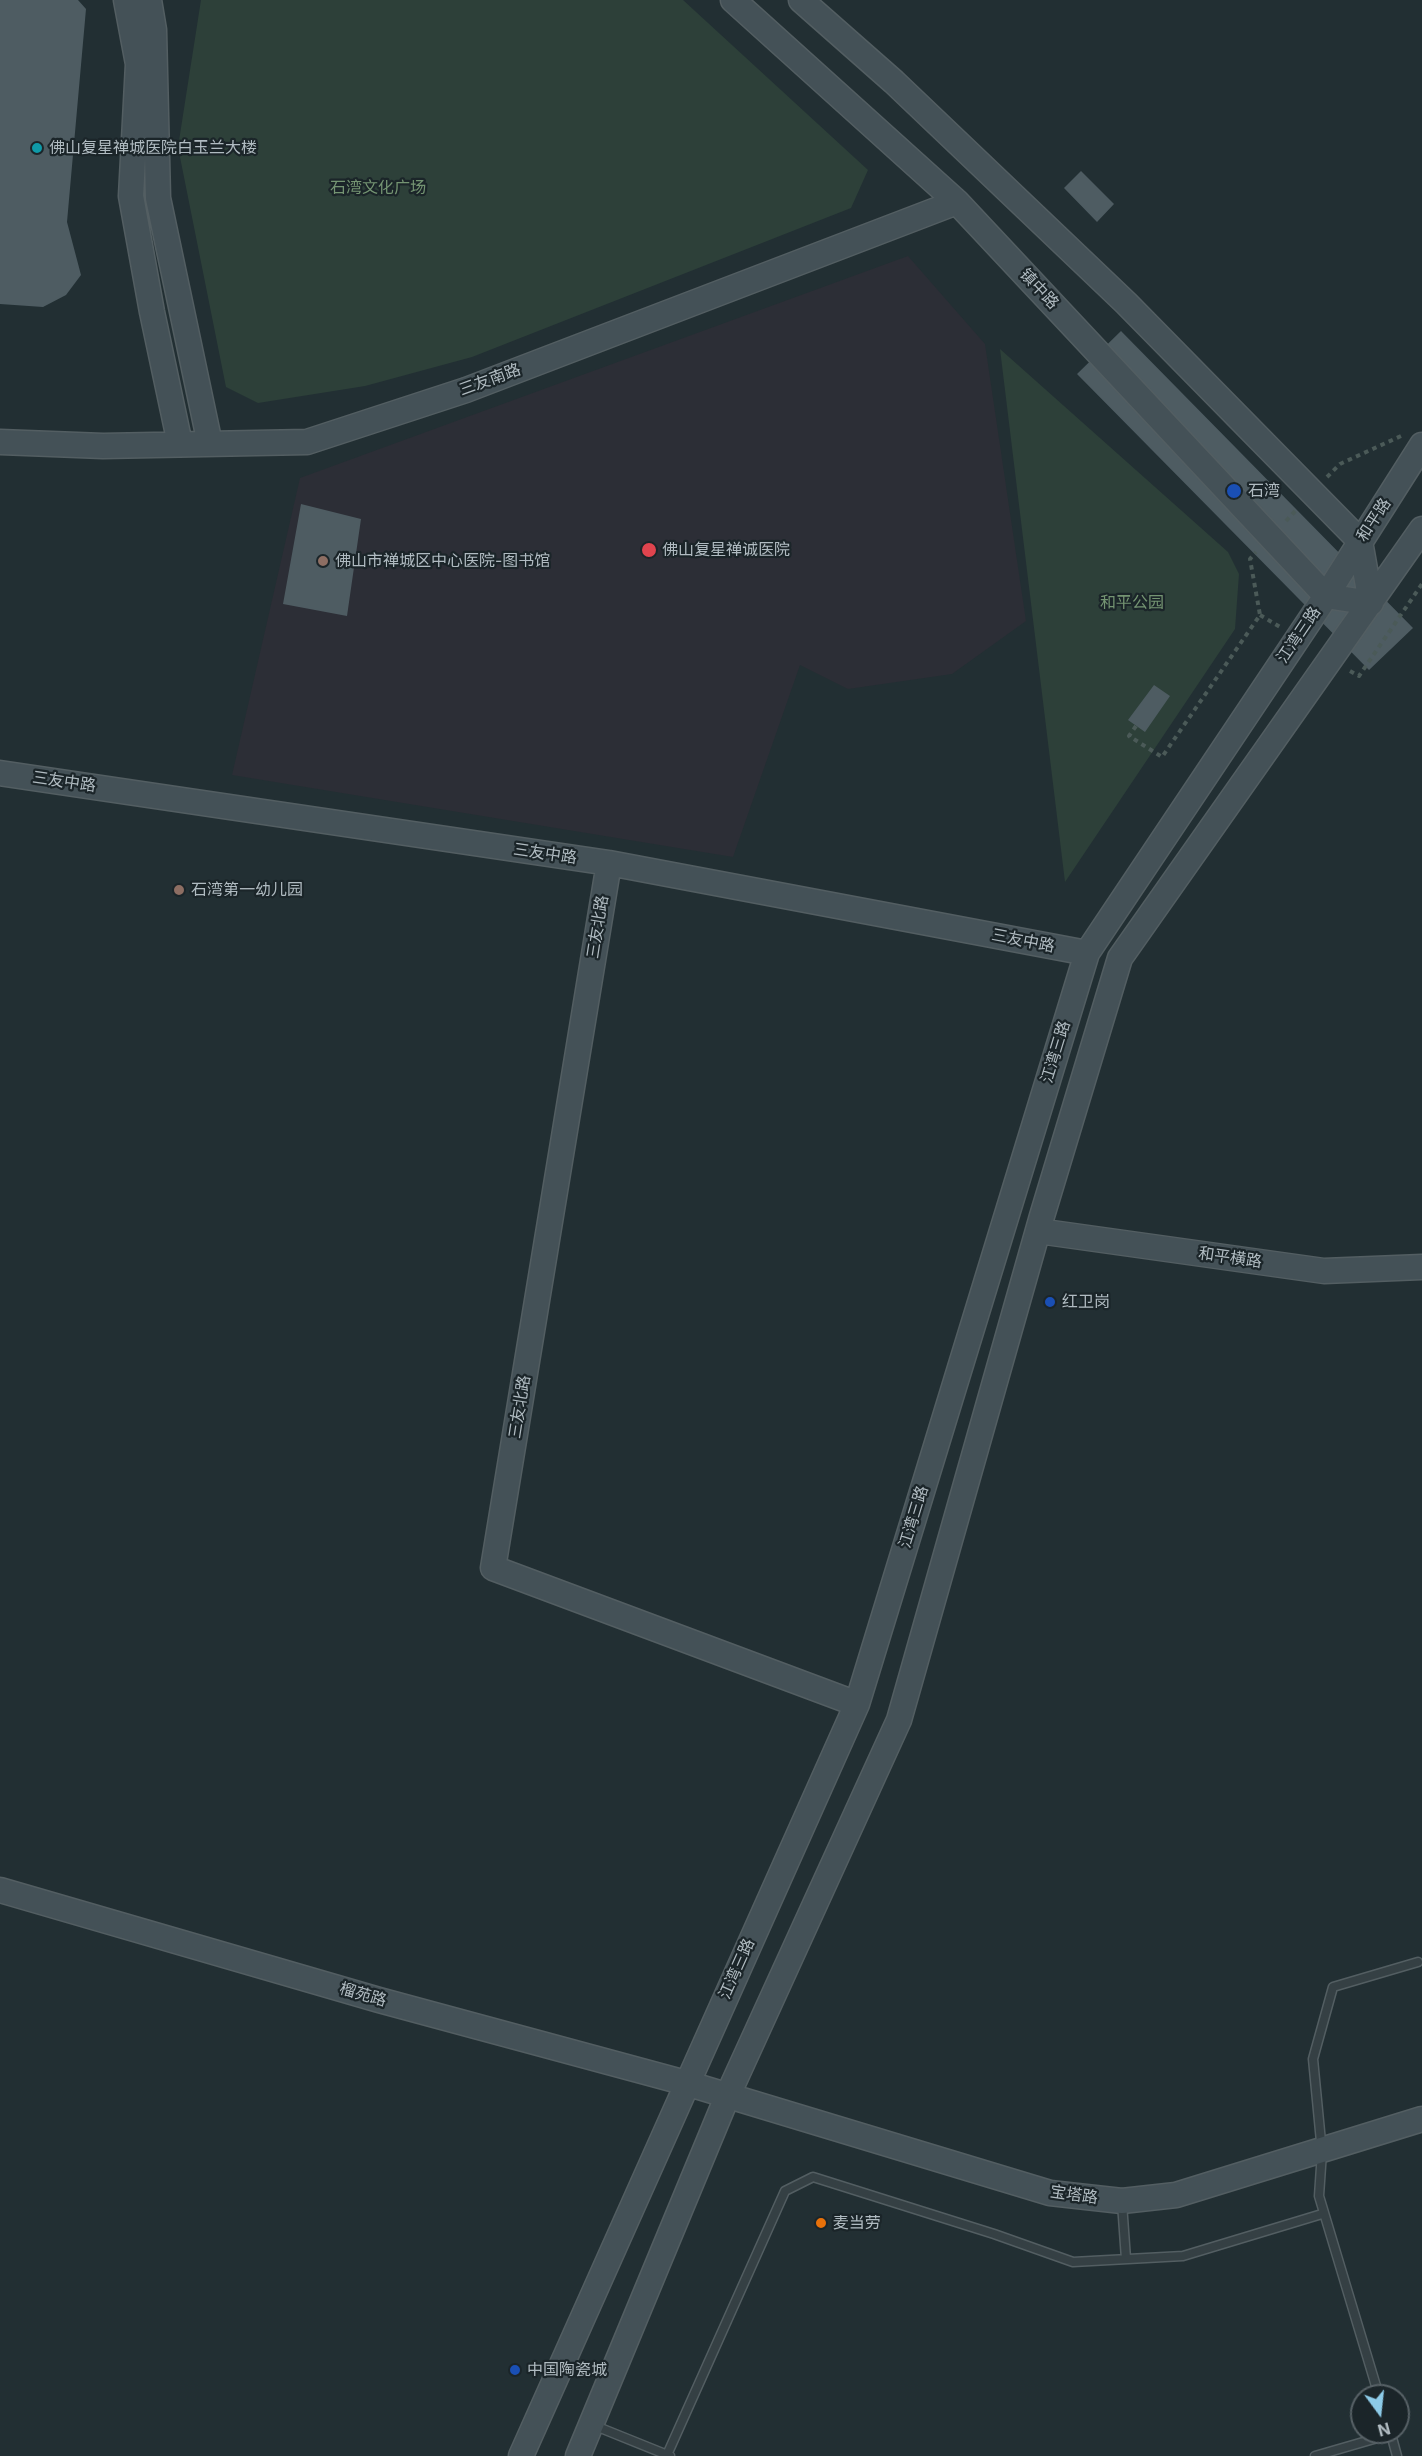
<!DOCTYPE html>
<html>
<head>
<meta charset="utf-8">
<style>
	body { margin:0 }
	#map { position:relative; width:1422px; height:2456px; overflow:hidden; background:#222f33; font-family:Inter,sans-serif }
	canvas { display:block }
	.north { position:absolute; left:1350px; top:2384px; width:60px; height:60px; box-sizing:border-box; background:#1b2529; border:2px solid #576166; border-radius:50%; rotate:165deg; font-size:16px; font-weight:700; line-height:24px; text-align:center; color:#b0bbc1 }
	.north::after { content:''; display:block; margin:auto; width:21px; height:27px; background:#8dcbe8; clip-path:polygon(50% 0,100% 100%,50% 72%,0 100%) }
</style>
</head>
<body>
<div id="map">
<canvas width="1422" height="2456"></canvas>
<div class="north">N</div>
</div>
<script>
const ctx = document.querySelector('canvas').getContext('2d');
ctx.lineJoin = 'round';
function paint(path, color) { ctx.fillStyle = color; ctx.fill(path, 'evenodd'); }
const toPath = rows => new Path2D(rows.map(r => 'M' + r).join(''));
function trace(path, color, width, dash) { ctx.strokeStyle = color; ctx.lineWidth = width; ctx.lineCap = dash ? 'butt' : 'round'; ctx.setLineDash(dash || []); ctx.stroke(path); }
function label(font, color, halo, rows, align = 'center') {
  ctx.font = font + ' Inter,"Noto Sans SC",sans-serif'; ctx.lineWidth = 4.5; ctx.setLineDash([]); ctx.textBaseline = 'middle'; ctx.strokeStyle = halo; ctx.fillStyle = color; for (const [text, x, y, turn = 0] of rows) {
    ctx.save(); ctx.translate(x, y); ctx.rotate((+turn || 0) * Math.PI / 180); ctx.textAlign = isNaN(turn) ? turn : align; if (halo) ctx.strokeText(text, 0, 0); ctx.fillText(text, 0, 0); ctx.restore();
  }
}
const medical = toPath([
	[908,256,985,344,1026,621,952,674,848,689,800,665,733,857,232,775,300,478]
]);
const green = toPath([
	[201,0,683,0,868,170,851,208,472,357,365,386,258,403,226,387,178,147],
	[1000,349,1228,552,1239,574,1235,629,1065,882]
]);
const building = toPath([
	[0,0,78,0,86,9,67,222,81,275,66,295,43,307,0,304],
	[1081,171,1114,204,1097,222,1064,188],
	[1121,331,1413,628,1369,670,1077,374],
	[301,504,361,519,347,616,283,604],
	[1154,685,1170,696,1145,732,1128,720]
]);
const path = toPath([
	[1327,477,1340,464,1401,436],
	[1286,521,1297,509],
	[1260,615,1280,627],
	[1350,671,1359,676,1422,584],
	[1136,726,1129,736,1162,757,1260,615,1250,559,1256,552]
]);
const lane = toPath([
	[1122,2203,1126,2259],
	[1379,2396,1319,2196,1322,2152,1313,2059,1333,1987,1418,1962],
	[593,2425,670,2456],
	[1391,2434,1397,2456],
	[667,2455,785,2191,813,2177,994,2234,1073,2262,1183,2256,1322,2214],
	[1315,2456,1391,2434,1390,2432]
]);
const secondary = toPath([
	[126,0,138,64,131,196,152,312,180,444],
	[149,0,154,30,158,198,210,444],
	[733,0,957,202,1326,596],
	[801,0,894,82,1126,303,1360,541],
	[0,442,103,446,307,442,466,390,957,202],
	[1360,541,1371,603],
	[1326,596,1371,603],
	[0,773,609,863,1087,953],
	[609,863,493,1568,857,1704],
	[1038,1231,1324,1271,1422,1267],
	[0,1890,379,2000,686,2083,1050,2193,1122,2201,1176,2195,1422,2119],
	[521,2456,857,1704,1087,953,1326,596,1422,445],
	[578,2456,727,2097,899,1720,1042,1216,1120,958,1422,529]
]);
const markers = [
	[37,148,6,"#0f9aa8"],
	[1234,491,8,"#1a4fb4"],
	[649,550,8,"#e0444e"],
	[323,561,6,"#8d6e63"],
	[179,890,6,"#8d6e63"],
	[1050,1302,6,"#1a4fb4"],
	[821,2223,6,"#e8710a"],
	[515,2370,6,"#1a4fb4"]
];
const poiNames = [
	["佛山复星禅城医院白玉兰大楼",49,148],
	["石湾",1248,491],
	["佛山复星禅诚医院",662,550],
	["佛山市禅城区中心医院-图书馆",335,561],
	["石湾第一幼儿园",191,890],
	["红卫岗",1062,1302],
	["麦当劳",833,2223],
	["中国陶瓷城",527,2370]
];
const parkNames = [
	["石湾文化广场",378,188],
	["和平公园",1132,603]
];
const streetNames = [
	["镇中路",1039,289,47],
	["三友南路",490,380,-20],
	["和平路",1374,520,-57],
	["江湾三路",1299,635,-56],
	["三友中路",64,782,8],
	["三友中路",545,854,8],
	["三友北路",598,927,-81],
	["三友中路",1023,941,11],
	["江湾三路",1056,1052,-73],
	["和平横路",1230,1258,8],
	["三友北路",520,1407,-81],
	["江湾三路",914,1517,-73],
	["江湾三路",737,1969,-66],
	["榴苑路",363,1995,16],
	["宝塔路",1074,2195,8]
];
paint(medical, '#2c2e36');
paint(green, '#2d4039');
paint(building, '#4e5c62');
trace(lane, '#535e62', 11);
trace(secondary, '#535e62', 27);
trace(path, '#4b5a58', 4, [4.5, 4.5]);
trace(lane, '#354044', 8);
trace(secondary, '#445157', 24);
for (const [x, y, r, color] of markers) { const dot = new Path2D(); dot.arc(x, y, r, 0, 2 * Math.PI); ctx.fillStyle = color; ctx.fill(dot); trace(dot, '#1b2529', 2); }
label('16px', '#b0bbc1', '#1b2529', poiNames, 'left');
label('16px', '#749472', '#1b2529', parkNames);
label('16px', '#b0bbc1', '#1b2529', streetNames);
</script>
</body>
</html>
